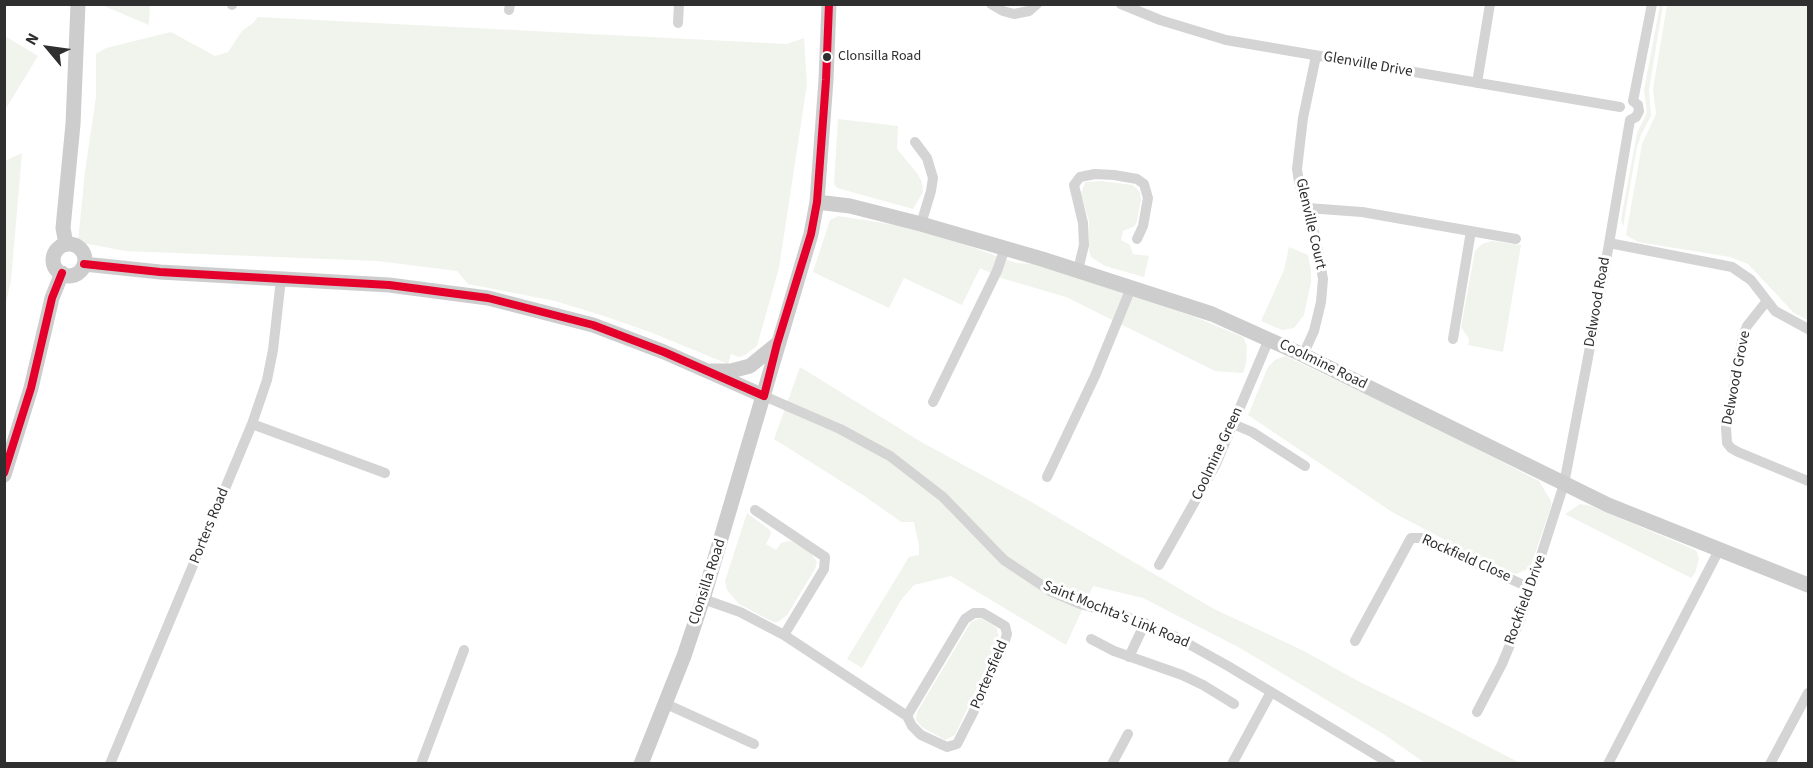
<!DOCTYPE html>
<html>
<head>
<meta charset="utf-8">
<style>
	body { margin:0 }
	#map { position:relative; width:1813px; height:768px; overflow:hidden; background:#fff; font-family:"Source Sans 3",sans-serif }
	canvas { display:block }
	.frame { position:absolute; inset:0; border:6px solid #2f2f2f; pointer-events:none }
	.north { position:absolute; left:18px; top:18px; width:60px; height:60px; -webkit-text-stroke:4px #fff; paint-order:stroke; rotate:299deg; font-size:16px; font-weight:700; line-height:24px; text-align:center; color:#2f2f2f }
	.north::after { content:''; display:block; margin:auto; width:21px; height:27px; background:#2f2f2f; clip-path:polygon(50% 0,100% 100%,50% 72%,0 100%) }
</style>
</head>
<body>
<div id="map">
<canvas width="1813" height="768"></canvas>
<div class="frame"></div>
<div class="north">N</div>
</div>
<script>
const ctx = document.querySelector('canvas').getContext('2d');
ctx.lineJoin = 'round';
function paint(path, color) { ctx.fillStyle = color; ctx.fill(path, 'evenodd'); }
const toPath = rows => new Path2D(rows.map(r => 'M' + r).join(''));
function trace(path, color, width, dash) { ctx.strokeStyle = color; ctx.lineWidth = width; ctx.lineCap = dash ? 'butt' : 'round'; ctx.setLineDash(dash || []); ctx.stroke(path); }
function label(font, color, halo, rows, align = 'center') {
  ctx.font = font + ' "Source Sans 3",sans-serif'; ctx.lineWidth = 6; ctx.setLineDash([]); ctx.textBaseline = 'middle'; ctx.strokeStyle = halo; ctx.fillStyle = color; for (const [text, x, y, turn = 0] of rows) {
    ctx.save(); ctx.translate(x, y); ctx.rotate((+turn || 0) * Math.PI / 180); ctx.textAlign = isNaN(turn) ? turn : align; if (halo) ctx.strokeText(text, 0, 0); ctx.fillText(text, 0, 0); ctx.restore();
  }
}
const green = toPath([
	[104,5,150,5,149,25,104,6],
	[1660,5,1663,5,1649,90,1651,116,1641,135,1637,147,1623,227,1621,219,1637,133,1647,113,1644,90],
	[1667,5,1808,5,1808,320,1794,313,1748,264,1730,257,1638,242,1626,235,1642,144,1656,114,1653,89],
	[258,17,787,44,804,38,807,84,779,268,757,346,745,355,739,357,731,354,728,364,650,332,598,314,555,301,468,284,457,271,378,261,125,251,78,242,85,171,96,97,96,54,106,48,171,32,215,56,228,52,242,31,253,23],
	[5,36,38,56,5,110],
	[838,119,898,126,897,149,917,173,922,182,923,192,913,209,837,188,834,184],
	[22,153,11,281,5,307,5,161],
	[1101,181,1133,185,1140,192,1141,199,1137,221,1135,226,1123,231,1121,240,1130,245,1133,254,1149,256,1144,277,1105,266,1091,257,1089,250,1089,221,1081,194,1085,182],
	[838,216,902,226,952,240,1016,263,1036,264,1195,317,1243,337,1247,346,1246,364,1243,373,1215,371,1066,297,1001,278,980,268,962,305,904,278,889,308,813,272,830,220],
	[1491,241,1521,245,1503,352,1468,345,1469,339,1461,327,1475,251,1482,244],
	[1289,247,1308,255,1311,271,1311,282,1304,315,1294,328,1282,330,1261,321,1284,270],
	[1285,356,1425,422,1539,481,1551,501,1551,507,1530,568,1516,574,1504,571,1392,512,1248,415,1268,367,1275,360],
	[800,367,923,443,1028,500,1214,609,1302,650,1358,681,1425,714,1520,763,1425,763,1385,735,1240,648,1143,598,1093,586,1066,645,951,576,914,585,901,600,862,668,847,659,909,557,919,555,919,546,914,522,901,522,863,495,774,439],
	[1580,504,1591,506,1693,549,1697,552,1699,559,1695,573,1691,578,1565,514],
	[747,513,770,530,771,534,766,544,776,550,781,543,789,541,793,542,811,553,817,562,815,569,787,615,778,622,773,622,739,604,727,590,725,581],
	[981,618,997,628,999,640,955,735,945,740,922,727,916,720,917,712,971,622]
]);
const street = toPath([
	[991,4,1003,11,1014,14,1029,11,1037,4],
	[1121,4,1160,20,1226,40,1620,107],
	[232,5,232,4],
	[509,10,510,4],
	[678,23,679,4],
	[1477,83,1490,4],
	[1633,101,1652,4],
	[1630,120,1636,117,1639,111,1638,105,1633,101],
	[915,142,927,158,933,178,931,191,921,224],
	[1307,208,1362,212,1516,239],
	[1609,243,1732,267,1751,280,1775,311,1808,329],
	[1078,270,1084,245,1083,223,1074,185,1080,177,1095,174,1114,175,1137,179,1144,184,1148,198,1143,226,1137,239],
	[1766,302,1747,326,1743,336,1726,428,1727,443,1731,448,1738,452,1808,481],
	[1453,339,1471,231],
	[1303,355,1314,331,1321,302,1323,279,1316,239,1299,182,1297,169,1303,118,1316,56],
	[764,396,840,429,890,456,943,497,1004,560,1052,592,1080,604,1122,615,1176,637,1228,666,1391,764],
	[933,402,997,271,1005,248],
	[252,424,385,473],
	[1233,424,1252,432,1305,466],
	[1047,477,1095,376,1131,288],
	[755,510,825,557,824,569,784,635],
	[1159,565,1216,464,1269,339],
	[703,599,740,612,784,635,907,716,965,619,974,613,983,613,1005,626,1007,634,1004,644,979,701,957,744,947,747,921,735,912,726,907,716],
	[1091,639,1114,651,1182,675,1203,685,1234,704],
	[1355,641,1411,538,1422,538,1530,588],
	[1129,657,1145,623],
	[664,703,754,744],
	[1477,712,1502,664,1521,618,1564,484,1604,273,1630,120],
	[110,764,252,424,267,380,273,350,281,279],
	[421,764,464,650],
	[1112,764,1128,734],
	[1232,764,1271,692],
	[1608,764,1719,550],
	[1770,764,1808,693]
]);
const secondary = toPath([
	[817,202,850,206,921,224,1042,259,1212,314,1303,355,1608,505,1808,585],
	[66,244,63,228,73,124,78,4],
	'53 260a16 16 0 1 1 32 0a16 16 0 1 1-32 0Z',
	[84,264,160,272,389,285,488,298,593,325,664,352,764,396],
	[711,371,731,371,750,366,777,344],
	[4,475,31,388,52,298,62,273],
	[641,764,684,656,703,599,811,234,817,202,826,80,829,4]
]);
const bus1 = toPath([
	[84,264,160,272,389,285,488,298,593,325,664,352,764,396],
	[764,396,777,344,811,234,817,202,826,80,829,4],
	[4,473,31,388,52,298,62,273]
]);
const markers = [
	[827,57,5,"#2f2f2f"]
];
const busNames = [
	["Clonsilla Road",838,57]
];
const streetNames = [
	["Glenville Drive",1368,65,10],
	["Glenville Court",1310,224,77],
	["Delwood Road",1598,302,-80],
	["Coolmine Road",1323,365,26],
	["Delwood Grove",1737,378,-79],
	["Coolmine Green",1218,454,-65],
	["Porters Road",210,526,-68],
	["Rockfield Close",1466,559,24],
	["Clonsilla Road",708,582,-72],
	["Rockfield Drive",1526,600,-70],
	["Saint Mochta's Link Road",1116,615,22],
	["Portersfield",990,675,-67]
];
paint(green, '#f1f4ed');
trace(street, '#d4d4d4', 10);
trace(secondary, '#cdcdcd', 15);
trace(bus1, '#e4002b', 8);
for (const [x, y, r, color] of markers) { const dot = new Path2D(); dot.arc(x, y, r, 0, 2 * Math.PI); ctx.fillStyle = color; ctx.fill(dot); trace(dot, '#fff', 2); }
label('14px', '#2f2f2f', '#fff', busNames, 'left');
label('15px', '#2f2f2f', '#fff', streetNames);
</script>
</body>
</html>
